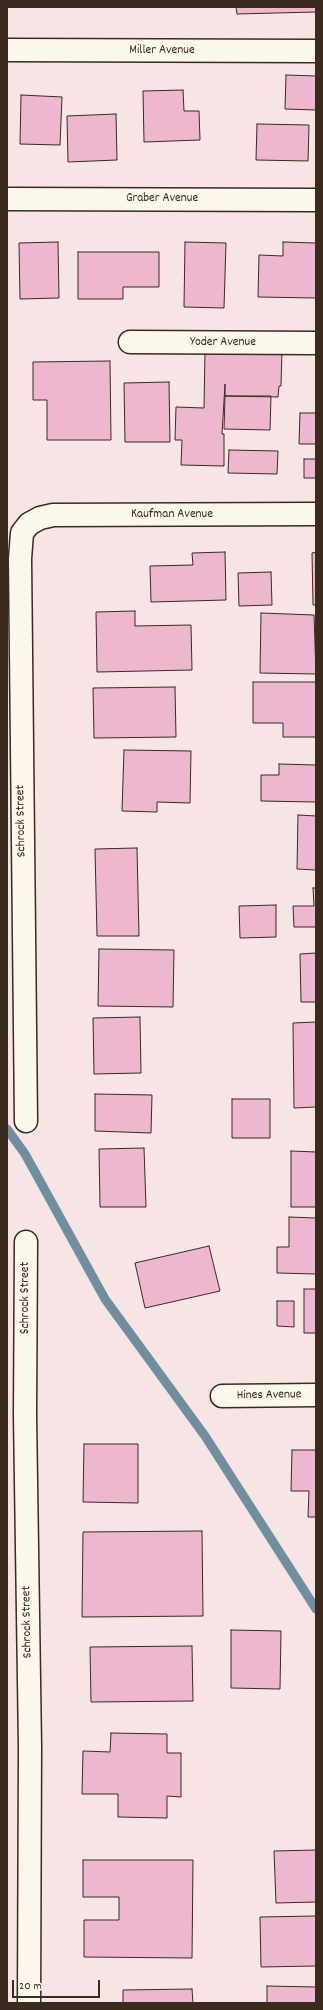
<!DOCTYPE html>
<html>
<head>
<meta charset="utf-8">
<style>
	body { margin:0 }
	#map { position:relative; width:323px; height:2010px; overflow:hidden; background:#f7e4e4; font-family:Dekko,sans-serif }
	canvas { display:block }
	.frame { position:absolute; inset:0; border:8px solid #3b2a1e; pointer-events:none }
	.scale { position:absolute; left:12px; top:1980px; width:88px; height:18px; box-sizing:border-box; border:2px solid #3b2a1e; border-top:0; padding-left:5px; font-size:12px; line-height:14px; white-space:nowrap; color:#3b2a1e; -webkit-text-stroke:3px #fbf7ec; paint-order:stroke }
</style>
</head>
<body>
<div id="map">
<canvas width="323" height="2010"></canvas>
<div class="frame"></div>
<div class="scale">20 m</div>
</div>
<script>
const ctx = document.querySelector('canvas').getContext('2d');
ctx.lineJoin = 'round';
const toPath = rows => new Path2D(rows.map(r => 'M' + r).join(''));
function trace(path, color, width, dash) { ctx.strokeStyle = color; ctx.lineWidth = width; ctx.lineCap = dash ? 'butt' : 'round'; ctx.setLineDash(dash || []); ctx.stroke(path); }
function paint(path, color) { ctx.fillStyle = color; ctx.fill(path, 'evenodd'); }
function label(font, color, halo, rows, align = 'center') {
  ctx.font = font + ' Dekko,sans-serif'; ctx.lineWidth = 3.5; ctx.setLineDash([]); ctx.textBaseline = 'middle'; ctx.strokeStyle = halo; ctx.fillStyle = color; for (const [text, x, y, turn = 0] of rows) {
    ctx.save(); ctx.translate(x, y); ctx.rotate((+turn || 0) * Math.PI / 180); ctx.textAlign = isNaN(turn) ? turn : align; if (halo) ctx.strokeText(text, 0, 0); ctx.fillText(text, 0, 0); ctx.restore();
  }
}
const stream = toPath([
	[7,1129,25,1154,105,1299,205,1436,316,1609]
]);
const building = toPath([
	[236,7,316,7,316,12,237,14,236,7],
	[286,75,316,76,316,110,285,109,286,75],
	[183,90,184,111,199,111,200,140,144,142,143,91,183,90],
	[21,95,62,97,60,145,20,144,21,95],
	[116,114,117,160,68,162,67,116,116,114],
	[257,124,309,125,308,161,256,160,257,124],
	[58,242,59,298,20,299,19,243,58,242],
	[185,242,226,243,224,308,184,307,185,242],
	[283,242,316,243,316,298,258,297,259,255,283,256,283,242],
	[78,252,159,252,159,287,123,287,123,299,78,299,78,252],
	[282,350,281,386,279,386,278,397,225,396,225,384,222,434,224,434,224,466,181,465,182,440,175,440,176,407,204,408,205,352,282,350],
	[110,361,111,440,47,440,47,400,33,400,33,362,110,361],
	[169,382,170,442,125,442,124,383,169,382],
	[225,396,271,396,270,430,224,429,225,396],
	[300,413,316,413,316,444,299,444,300,413],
	[229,450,278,451,277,474,228,473,229,450],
	[304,459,316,459,316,478,304,478,304,459],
	[225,552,226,600,151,602,150,566,193,565,192,553,225,552],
	[316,552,316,605,313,605,312,553,316,552],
	[271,572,272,605,239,606,238,573,271,572],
	[135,611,135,626,191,625,192,670,97,672,96,612,135,611],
	[261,613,314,615,316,674,260,673,261,613],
	[253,682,316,682,316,737,283,737,283,723,253,723,253,682],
	[175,687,176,737,94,738,93,688,175,687],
	[124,750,191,751,190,803,157,802,157,812,122,811,124,750],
	[279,764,316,765,316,802,261,801,261,775,279,775,279,764],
	[298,815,316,816,316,870,297,869,298,815],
	[137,848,139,936,97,936,95,849,137,848],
	[313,888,316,888,316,927,294,927,293,906,314,906,313,888],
	[276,905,276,937,240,938,239,906,276,905],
	[99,949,174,950,173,1007,98,1006,99,949],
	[316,953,316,1002,301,1002,300,954,316,953],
	[140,1017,141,1073,94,1074,93,1018,140,1017],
	[316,1022,316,1107,294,1108,293,1023,316,1022],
	[95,1094,152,1095,151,1133,95,1131,95,1094],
	[232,1099,270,1099,270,1138,232,1138,232,1099],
	[144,1148,146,1207,100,1207,99,1149,144,1148],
	[291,1151,316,1152,316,1207,291,1207,291,1151],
	[289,1217,316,1218,316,1274,277,1273,277,1247,289,1247,289,1217],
	[209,1246,220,1291,145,1308,135,1263,209,1246],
	[304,1289,316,1289,316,1333,304,1333,304,1289],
	[277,1301,294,1301,294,1327,277,1326,277,1301],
	[84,1444,138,1444,138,1503,83,1502,84,1444],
	[292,1450,316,1450,316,1517,308,1517,309,1491,291,1491,292,1450],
	[202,1531,203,1616,82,1617,83,1532,202,1531],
	[231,1630,281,1631,280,1689,231,1688,231,1630],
	[192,1646,193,1701,91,1702,90,1647,192,1646],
	[111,1733,167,1734,167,1753,181,1753,181,1797,167,1796,167,1818,118,1817,118,1794,82,1794,83,1751,110,1752,111,1733],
	[316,1850,316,1902,276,1903,274,1851,316,1850],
	[83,1860,193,1860,192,1958,84,1957,84,1920,119,1920,119,1897,83,1897,83,1860],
	[316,1916,316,1966,261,1967,260,1917,316,1916],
	[267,1986,316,1987,316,2003,267,2003,267,1986],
	[192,1989,193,2003,123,2003,123,1990,192,1989]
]);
const minor = toPath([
	[7,50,316,51],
	[7,199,316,200],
	[130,342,316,343],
	[26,1121,20,559,22,533,29,524,40,518,53,515,316,514],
	[26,1242,25,1415,30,1747,29,2003],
	[222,1396,316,1395]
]);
const streetNames = [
	["Miller Avenue",162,51],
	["Graber Avenue",162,199],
	["Yoder Avenue",223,343],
	["Kaufman Avenue",172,515],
	["Schrock Street",22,821,-91],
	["Schrock Street",26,1298,-90],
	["Hines Avenue",269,1396,-1],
	["Schrock Street",28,1622,-91]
];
trace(stream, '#6f8f9e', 9);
paint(building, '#eeb7d0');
trace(building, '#3b2a1e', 1);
trace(minor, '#3b2a1e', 25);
trace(minor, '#fbf7ec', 22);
label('13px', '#3b2a1e', '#fbf7ec', streetNames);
</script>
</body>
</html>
